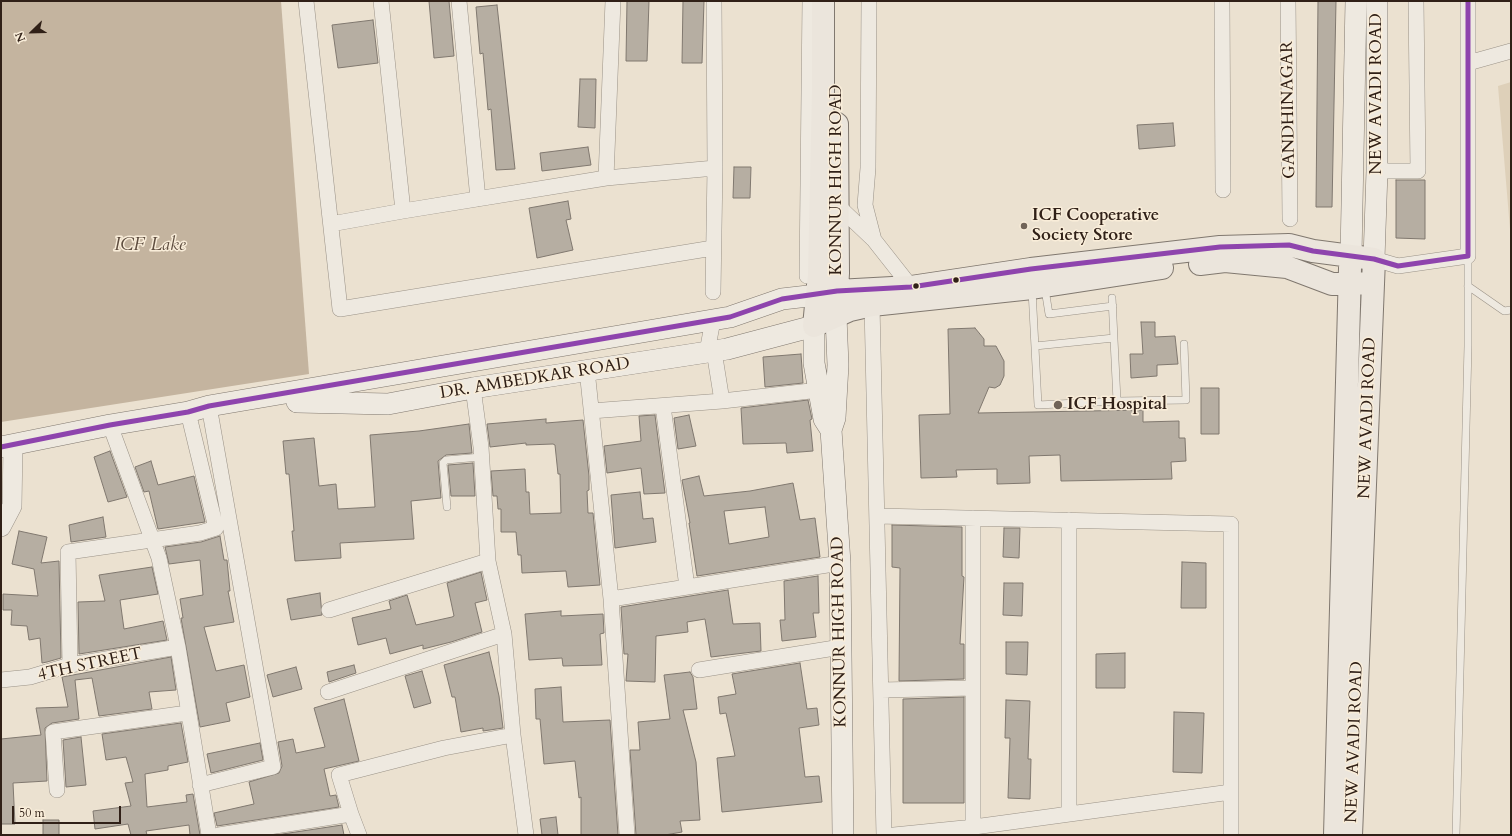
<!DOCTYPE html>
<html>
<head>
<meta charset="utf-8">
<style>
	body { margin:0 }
	#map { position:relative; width:1512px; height:836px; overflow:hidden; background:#ebe1d0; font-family:Cardo,serif }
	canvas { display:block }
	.frame { position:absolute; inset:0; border:2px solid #302017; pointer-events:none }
	.north { position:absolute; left:12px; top:12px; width:40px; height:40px; -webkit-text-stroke:3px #f9edd9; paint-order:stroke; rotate:247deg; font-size:11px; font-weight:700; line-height:16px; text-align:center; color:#302017 }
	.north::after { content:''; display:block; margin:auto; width:14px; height:18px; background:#302017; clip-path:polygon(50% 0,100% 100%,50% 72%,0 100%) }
	.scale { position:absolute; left:12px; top:806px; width:109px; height:18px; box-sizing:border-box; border:2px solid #302017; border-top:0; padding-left:5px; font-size:12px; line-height:14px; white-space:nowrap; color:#302017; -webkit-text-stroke:3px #f9edd9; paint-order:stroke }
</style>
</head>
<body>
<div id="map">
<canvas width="1512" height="836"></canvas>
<div class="frame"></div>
<div class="north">N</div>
<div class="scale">50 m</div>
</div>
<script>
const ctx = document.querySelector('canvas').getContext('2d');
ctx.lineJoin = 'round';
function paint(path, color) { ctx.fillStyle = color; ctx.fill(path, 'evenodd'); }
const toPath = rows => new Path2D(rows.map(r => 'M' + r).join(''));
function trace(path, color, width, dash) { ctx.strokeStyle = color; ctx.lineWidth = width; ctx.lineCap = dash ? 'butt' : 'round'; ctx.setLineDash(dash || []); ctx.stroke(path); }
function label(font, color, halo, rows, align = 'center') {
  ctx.font = font + ' Cardo,serif'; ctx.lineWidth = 3; ctx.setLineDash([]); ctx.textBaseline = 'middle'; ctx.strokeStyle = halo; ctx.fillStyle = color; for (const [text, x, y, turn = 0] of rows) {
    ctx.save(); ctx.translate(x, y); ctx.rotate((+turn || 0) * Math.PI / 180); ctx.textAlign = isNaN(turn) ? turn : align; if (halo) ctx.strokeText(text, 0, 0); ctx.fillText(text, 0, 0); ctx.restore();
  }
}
const green = toPath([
	[1511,82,1511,241,1498,86]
]);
const water = toPath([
	[1,1,281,1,309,374,1,422]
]);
const building = toPath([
	[429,1,449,1,454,56,434,58,429,1],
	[627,1,649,1,647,61,626,61,627,1],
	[683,1,704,1,702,63,682,63,683,1],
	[1318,1,1336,1,1332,207,1316,207,1318,1],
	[497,5,515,169,496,170,491,109,488,110,483,53,480,54,476,7,497,5],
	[373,20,378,63,338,68,332,25,373,20],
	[580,79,596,79,595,128,578,127,580,79],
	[1173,123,1175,146,1139,149,1137,125,1173,123],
	[588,147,591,165,542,171,540,153,588,147],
	[734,167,751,167,750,198,733,198,734,167],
	[1396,180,1425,180,1425,239,1396,238,1396,180],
	[568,201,571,219,566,220,573,250,537,258,529,208,568,201],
	[1141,322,1155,322,1155,337,1175,336,1178,364,1157,365,1157,376,1131,378,1130,354,1143,354,1141,322],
	[975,328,984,339,984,346,996,346,1004,361,1004,376,1000,385,995,388,989,387,978,413,1143,410,1143,422,1179,421,1179,438,1185,438,1186,461,1171,462,1172,479,1061,481,1060,455,1029,456,1030,483,997,484,997,469,956,470,957,477,921,478,919,415,950,414,948,329,975,328],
	[801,354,803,383,765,387,763,357,801,354],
	[1201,388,1219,388,1219,434,1201,434,1201,388],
	[808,400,812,419,810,420,813,451,787,453,786,443,743,444,741,408,808,400],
	[655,415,665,493,644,494,641,468,607,473,604,446,641,441,639,416,655,415],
	[689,415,696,446,678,449,674,418,689,415],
	[546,419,546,423,583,420,589,476,589,490,587,491,588,513,593,513,600,585,568,587,566,571,522,573,521,555,518,555,516,532,501,532,501,509,498,509,497,496,493,496,491,471,525,469,526,492,529,492,530,514,561,513,560,474,558,474,555,445,553,444,526,445,526,443,490,447,487,424,546,419],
	[469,424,472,453,446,455,438,461,441,498,411,501,414,539,340,543,341,558,295,561,292,531,294,531,289,474,286,474,283,441,314,438,319,486,336,484,338,509,375,507,370,435,419,431,469,424],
	[110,451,127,497,108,502,94,457,110,451],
	[151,461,158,485,194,476,205,522,158,529,149,491,144,492,135,467,151,461],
	[473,463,475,496,451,496,448,465,473,463],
	[699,476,704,496,750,491,793,483,800,520,815,518,820,557,697,576,689,523,690,523,682,480,699,476],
	[765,507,769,537,729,544,724,511,765,507],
	[640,492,643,519,653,518,656,542,615,548,611,495,640,492],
	[103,517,106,537,71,542,69,525,103,517],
	[892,525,962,527,962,576,964,577,960,644,964,644,964,679,899,681,900,568,892,567,892,525],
	[1004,528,1020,528,1019,558,1003,557,1004,528],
	[19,531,47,537,41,563,59,561,61,658,47,662,42,663,40,638,29,640,27,626,11,625,12,610,3,610,3,594,38,596,34,569,12,564,19,531],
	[220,536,224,560,227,560,230,591,228,591,234,622,204,627,216,671,244,665,250,697,226,703,230,721,200,727,181,618,183,618,180,599,203,595,200,560,169,564,165,547,201,542,220,536],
	[1182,562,1206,563,1206,608,1181,608,1182,562],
	[152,567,158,594,120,600,124,629,163,621,167,640,79,654,78,602,105,601,99,575,152,567],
	[481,572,487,600,475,603,482,632,451,642,423,649,423,645,390,654,386,638,358,645,352,618,391,609,389,601,407,595,416,625,452,617,454,616,447,583,481,572],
	[818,576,819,613,813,613,816,637,782,641,780,620,785,620,784,581,818,576],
	[1004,583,1023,583,1022,616,1003,615,1004,583],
	[728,590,733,624,760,623,761,651,711,657,705,619,687,622,688,632,656,636,655,682,626,681,628,654,624,654,621,607,728,590],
	[320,593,322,615,291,620,287,599,320,593],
	[561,611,561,616,603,614,604,633,600,634,602,665,563,666,562,658,529,660,525,614,561,611],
	[1006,642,1028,642,1027,675,1006,674,1006,642],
	[489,652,499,696,503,728,483,731,483,728,461,732,455,697,452,697,444,665,489,652],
	[1125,653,1125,688,1096,688,1096,654,1125,653],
	[171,657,176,690,149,692,152,709,99,716,92,678,75,680,79,719,52,723,45,728,47,781,13,783,15,824,1,824,1,739,41,735,36,708,68,707,62,677,171,657],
	[800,663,807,709,817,708,819,725,799,728,805,777,819,776,822,802,722,812,717,758,735,756,726,713,720,714,718,697,736,694,732,674,800,663],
	[354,665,356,673,329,682,327,672,354,665],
	[296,667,302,689,273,697,267,675,296,667],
	[422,671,431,703,414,708,405,676,422,671],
	[690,672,693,677,697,709,683,710,696,762,700,820,680,821,682,832,665,835,636,835,630,750,640,750,638,722,670,719,664,675,690,672],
	[561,687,563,722,610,720,618,835,581,835,581,797,579,798,575,761,544,764,540,719,536,719,535,689,561,687],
	[964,697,964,803,903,803,903,699,964,697],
	[344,699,359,761,324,769,330,796,336,795,339,807,217,826,214,813,254,804,249,782,279,773,282,766,278,742,293,739,296,753,325,747,314,708,344,699],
	[1006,700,1030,701,1028,759,1031,759,1030,799,1008,798,1010,738,1005,738,1006,700],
	[1174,712,1204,713,1202,773,1173,772,1174,712],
	[181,723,188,762,168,766,168,770,145,774,147,807,187,802,186,795,193,794,200,835,190,835,189,825,146,831,147,835,131,835,128,824,95,829,93,811,131,806,125,783,133,782,126,757,106,760,102,734,181,723],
	[81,737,86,785,66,787,63,740,81,737],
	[260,743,263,760,211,773,207,754,260,743],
	[556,817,558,835,542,835,540,819,556,817],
	[43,820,59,820,59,835,43,835,43,820],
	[342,825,344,835,276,835,342,825]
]);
const service = toPath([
	[1468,286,1504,311,1511,310],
	[1045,289,1049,314,1113,306],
	[1032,290,1038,405,1117,401,1112,298],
	[1035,346,1114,338],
	[1117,401,1186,400,1184,344],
	[447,507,443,463,446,460,481,457],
	[1456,835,1468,346,1468,256]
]);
const minor = toPath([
	[306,1,340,309,713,248],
	[381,1,403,211],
	[459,1,478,199],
	[869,1,868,168,865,205,874,240,911,287],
	[1222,1,1223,190],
	[1288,1,1290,219],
	[1468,63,1511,51],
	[1377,171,1418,171,1416,1],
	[606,178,613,1],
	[837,205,874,240],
	[331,224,403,211,606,178,715,168],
	[1374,259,1398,266,1468,256,1468,1],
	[807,276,810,1],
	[713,292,715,168,714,1],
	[872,305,884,835],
	[714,351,722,401],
	[707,352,713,320],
	[587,370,611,599,627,835],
	[663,406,687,587],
	[591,411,722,401,819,390],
	[110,425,159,558,178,647,209,835],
	[877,516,1231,524,1231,835],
	[1069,520,1069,814],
	[611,599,840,563],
	[329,610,488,561],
	[70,665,68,552,200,533,216,528,188,412],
	[699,670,841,647],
	[1,680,30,677,70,665,178,647],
	[881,690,973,688],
	[328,692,504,634],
	[513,735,526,835],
	[200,785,273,767,209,406],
	[57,790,53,732,187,713],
	[219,835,351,814],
	[359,835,351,814,339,775,444,748,513,735,504,634,488,561,481,447,473,388],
	[894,835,974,827,1231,792],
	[973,835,973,518]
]);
const tertiary = toPath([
	[1,527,12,506,13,445]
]);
const secondary = toPath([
	[1351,256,1356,1],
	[1374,259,1377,171,1377,1],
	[836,317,838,365,835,418,831,430,840,563,843,835],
	[297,402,388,404,473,388,727,349,814,326,814,363,824,419,831,430],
	[1,447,110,425,188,412,209,406,730,317,782,299,817,295]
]);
const primary = toPath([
	[823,1,823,90,819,275,814,326,850,310,872,305,1032,288,1162,268],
	[1200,264,1225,261,1287,267,1332,284,1373,283],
	[817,295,837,291,911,287,1031,269,1220,247,1289,245,1313,251,1374,259,1351,835],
	[836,306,838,273,837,124],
	[1335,835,1350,268]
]);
const bus1 = toPath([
	[1,447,110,425,188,412,209,406,730,317,782,299,837,291,911,287,1031,269,1220,247,1289,245,1313,251,1374,259,1398,266,1468,256,1468,1]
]);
const markers = [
	[1024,226,4,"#716458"],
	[956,280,3.5,"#302017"],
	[916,286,3.5,"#302017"],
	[1058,405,5,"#716458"]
];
const streetNames = [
	["NEW AVADI ROAD",1377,94,-90],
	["GANDHINAGAR",1289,110,-91],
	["KONNUR HIGH ROAD",837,180,-90],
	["DR. AMBEDKAR ROAD",535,379,-9],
	["NEW AVADI ROAD",1368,418,-88],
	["KONNUR HIGH ROAD",840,632,-91],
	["4TH STREET",90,665,-12],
	["NEW AVADI ROAD",1355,742,-88]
];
const poiNames = [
	["ICF Cooperative",1032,216],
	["Society Store",1032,236],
	["ICF Hospital",1067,405]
];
const waterNames = [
	["ICF Lake",150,246]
];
paint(green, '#ded0b9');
paint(water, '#c4b49f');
paint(building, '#b6aea2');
trace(building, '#80786f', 1);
trace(service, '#9a9287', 8);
trace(minor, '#9a9287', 16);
trace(tertiary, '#9a9287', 20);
trace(secondary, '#80786f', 22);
trace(primary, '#80786f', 24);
trace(service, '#eee9e0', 7);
trace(minor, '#eee9e0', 15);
trace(tertiary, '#eee9e0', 19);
trace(secondary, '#eee9e0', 21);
trace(primary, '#ebe5dc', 22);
trace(bus1, '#8e44ad', 5);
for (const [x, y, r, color] of markers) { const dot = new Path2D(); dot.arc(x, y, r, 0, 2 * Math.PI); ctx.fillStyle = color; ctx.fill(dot); trace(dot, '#f9edd9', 1.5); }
label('17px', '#302017', '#f9edd9', streetNames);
label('bold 17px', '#302017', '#f9edd9', poiNames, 'left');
label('italic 18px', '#5e4d3f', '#f9edd9', waterNames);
</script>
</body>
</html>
